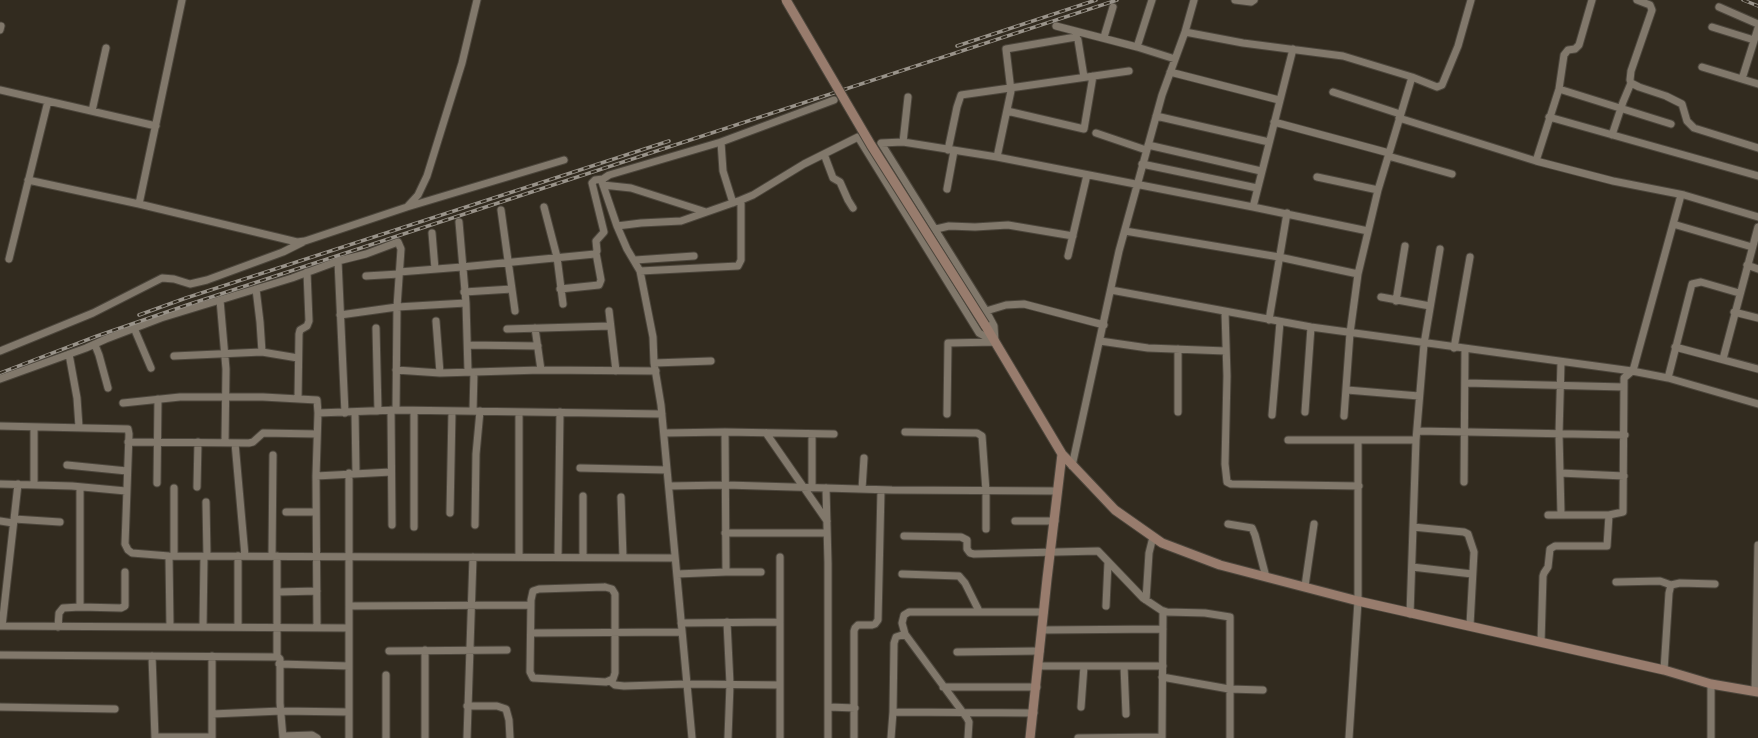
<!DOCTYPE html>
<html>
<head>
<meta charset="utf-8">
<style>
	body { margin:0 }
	canvas { display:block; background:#322b1f }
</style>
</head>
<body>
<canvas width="1758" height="738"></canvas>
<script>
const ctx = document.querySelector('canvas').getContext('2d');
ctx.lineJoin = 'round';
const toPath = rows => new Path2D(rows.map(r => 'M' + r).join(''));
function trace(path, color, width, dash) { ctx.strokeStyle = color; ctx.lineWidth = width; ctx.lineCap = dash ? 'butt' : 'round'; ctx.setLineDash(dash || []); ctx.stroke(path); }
const street = toPath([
	[1235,0,1251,2,1254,0],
	[1637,0,1650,5,1652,10,1631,71,1630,80,1631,83,1639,87,1666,96,1682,104,1687,121,1694,128,1758,148],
	[1719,7,1758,24],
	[1056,26,1137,47,1175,59],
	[1712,27,1754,40],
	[0,30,1,26],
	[1185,32,1243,43,1343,56,1412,77,1437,87,1442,85,1458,46,1471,0],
	[1104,37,1113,7],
	[1137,47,1152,0],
	[1702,67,1758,84],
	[1170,72,1279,100],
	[1742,79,1758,28],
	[1559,89,1671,124],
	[0,90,156,126],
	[1333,92,1400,114],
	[92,111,106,48],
	[1007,111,1084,129,1093,76],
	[1156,116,1269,142],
	[1549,117,1758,176],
	[1399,118,1536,161,1613,181,1684,195,1758,217],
	[1274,122,1389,153],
	[1096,133,1146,150],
	[1612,135,1623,102,1631,83],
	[721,142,723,171,733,203],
	[903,142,908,97],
	[1148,145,1261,171],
	[948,150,957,107,961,95,1129,71],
	[824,154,833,178,840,182,848,200,853,208],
	[1388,156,1452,174],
	[997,157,1011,91,1006,49,1076,37,1078,40,1084,77],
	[1536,161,1559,89,1564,55,1568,50,1575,49,1579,45,1592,0],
	[1142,164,1257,188],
	[1317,177,1378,190],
	[28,180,139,204,297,242,305,241,407,207,418,195,427,176,462,63,477,0],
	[603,185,631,188,706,212],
	[947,189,954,151],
	[139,204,182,0],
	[407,207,564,160],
	[544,207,557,257,563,304],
	[1253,207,1293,49],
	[501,210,515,311],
	[459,222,466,303,468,371],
	[1673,224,1752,247],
	[617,226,641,223,681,221,741,200,753,195,804,164,858,137,979,333,995,342],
	[936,229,949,226,975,227,1008,225,1073,236],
	[1125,231,1279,257,1358,274],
	[432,233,435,269],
	[1068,256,1087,175],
	[9,259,48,101],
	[635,260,694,256],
	[338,261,345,413],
	[1747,265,1758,269],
	[640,271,738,266,741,260,741,200],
	[399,272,462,267,595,254,597,251,596,241,604,232,592,183,595,180,603,179],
	[366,276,399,274],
	[256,289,260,322,262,352],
	[560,289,599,285,601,280,596,253],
	[1111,290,1311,327,1632,371,1668,378,1758,404],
	[464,292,512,289],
	[1381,297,1430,306],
	[220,300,226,369,225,442],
	[1396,301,1405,246],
	[609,311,616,371],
	[986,311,1006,305,1024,304,1104,325],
	[1225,312,1227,376,1225,464,1227,482,1231,484,1359,486],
	[1734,312,1758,318],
	[340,315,397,307,466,303],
	[1269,320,1287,213],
	[436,321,440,373],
	[134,328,151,368],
	[376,328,378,411],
	[535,328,541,370],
	[507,329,610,326],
	[995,341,994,326,986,311,881,143,903,142,997,157,1253,207,1368,231],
	[1100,341,1148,348,1226,351],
	[95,345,99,355,108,388],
	[468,345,538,346],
	[1675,347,1758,369],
	[1454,348,1470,257],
	[0,351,93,313,162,278,174,279,190,284,207,280,283,252,303,242],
	[69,354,77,398,79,427],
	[174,356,262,352,298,358],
	[1723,359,1758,227],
	[654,363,711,361],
	[396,370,440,373,541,370,656,371],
	[1668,378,1692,284,1701,282,1739,293],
	[0,379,86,348,106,339,161,318,292,278,338,261,366,254,398,242,401,249,397,307,396,410],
	[1466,383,1624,387],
	[1347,390,1419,396],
	[298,399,299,334,300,330,307,326,309,321,307,272],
	[123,403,180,397,263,397,317,400,318,413,316,476,317,628],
	[391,410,392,525],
	[414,411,414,527],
	[473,411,474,372],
	[355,412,356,473],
	[519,412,519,557],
	[1178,412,1178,349],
	[1305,412,1311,327],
	[318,413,396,410,662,414],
	[947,414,948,343,995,342],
	[1272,415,1280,322],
	[1344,416,1350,333,1358,274,1378,190,1412,77],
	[0,426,128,429,129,434,125,544,128,550,132,553,169,556,675,558],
	[34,427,34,485],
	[1417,431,1625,435],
	[725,432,726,572],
	[905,432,977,433,982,436,986,491,986,529],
	[664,433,725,432,834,434],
	[766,433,827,521],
	[812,434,812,487],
	[1288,440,1416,440],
	[128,442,249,443,253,442,263,433,317,434],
	[235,443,245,556],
	[67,465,127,471],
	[1072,466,1119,251,1162,95,1185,32,1194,0],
	[580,468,667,470],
	[1560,473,1624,476],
	[316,476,391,472],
	[1464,482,1465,349],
	[157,483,158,399],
	[0,484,72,486,126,491],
	[669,486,726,485,892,490,1058,491],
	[197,487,198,442],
	[174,488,174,556],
	[826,488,828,563,828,738],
	[862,489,864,458],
	[583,496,583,557],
	[621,497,623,558],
	[206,502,207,556],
	[286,512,316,512],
	[450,513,452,411],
	[1561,514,1559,434,1561,362],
	[1548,515,1609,515,1623,512,1624,378,1632,371,1634,367,1681,195],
	[14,519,60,522],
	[0,521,13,523],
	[1015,521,1055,521],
	[1228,524,1252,528,1255,535,1266,577],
	[475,525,476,454,480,411],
	[1413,527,1464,532,1468,534,1474,552,1470,625],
	[725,533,827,533],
	[904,536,961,537,967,540,967,549,970,553,974,554,1098,551,1143,598,1161,610,1167,612,1205,613,1230,617,1230,738],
	[169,556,170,627],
	[238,556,238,627],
	[272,556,273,455],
	[277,556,277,657],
	[558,556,560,412],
	[780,557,780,738],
	[1412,567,1472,574],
	[677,574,726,572,761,572],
	[902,574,959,576,965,583,979,611],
	[1616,582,1660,581,1671,585],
	[1305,586,1314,524],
	[605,587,612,589,615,594,615,673,613,679,606,682,533,678,530,672,531,600,533,591,539,589,605,587],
	[278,592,317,591],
	[1146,600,1149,553,1153,537],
	[349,606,531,605],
	[1106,606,1108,562],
	[80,607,80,487],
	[1410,614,1416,440,1424,344,1440,249],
	[727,622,730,684,728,738],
	[681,623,780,622],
	[0,626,349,628],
	[2,626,18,484],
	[58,627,59,613,63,608,80,607,121,608,125,606,125,572],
	[203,627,204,556],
	[1042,630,1163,629],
	[531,633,682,632],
	[1541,642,1543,576,1544,573,1548,567,1550,549,1555,546,1607,546,1609,515],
	[389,651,507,650],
	[957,652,1040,651],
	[0,655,278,657,280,659,280,703,283,738],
	[152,656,155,738],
	[279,664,349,666],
	[1038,666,1163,666],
	[1124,666,1126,714],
	[1664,670,1669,593,1671,585,1680,583,1715,584],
	[1162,677,1229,689,1263,690],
	[610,681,615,685,624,686,687,684,780,685],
	[943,687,1037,687],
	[1755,691,1758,545],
	[467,706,497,706,506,709,509,720,510,738],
	[0,707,115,709],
	[829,707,855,708],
	[1081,707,1084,666],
	[893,712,1034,713],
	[212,714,281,711,349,712],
	[283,736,312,735,317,738],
	[155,737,212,737],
	[212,738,212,656],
	[349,738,349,473],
	[386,738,386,675],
	[425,738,425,650],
	[467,738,473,557],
	[692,738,661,405,654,363,653,337,640,271,627,249,617,226,602,182,603,179,609,175,721,142,834,100],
	[854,738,854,631,855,628,858,625,872,625,875,624,878,620,881,490],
	[891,738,893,712,894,643,896,637,905,634],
	[968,738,969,722,967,718,905,634,902,623,904,615,909,612,1044,612],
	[1078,738,1162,737],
	[1162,738,1163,611],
	[1349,738,1358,601,1358,441],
	[1711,738,1711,684]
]);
const secondary = toPath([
	[985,325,1062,454,1115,510,1162,543,1220,565,1358,601,1664,670,1711,684,1758,692],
	[1030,738,1047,579,1062,454]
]);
const rail = toPath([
	[1743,0,1758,6],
	[957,46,1096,0],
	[139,315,186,298,669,141],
	[0,373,97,336,187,305,1117,0]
]);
const secondaryBridge = toPath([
	[786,0,871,145,985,325]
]);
trace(street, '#4c463c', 9);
trace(secondary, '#4c463c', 11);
trace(street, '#81786b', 7);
trace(secondary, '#987c6d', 9);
trace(rail, '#99938a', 3.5);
trace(rail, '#322b1f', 2, [6]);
trace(secondaryBridge, '#4c463c', 11, []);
trace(secondaryBridge, '#987c6d', 9);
</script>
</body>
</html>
